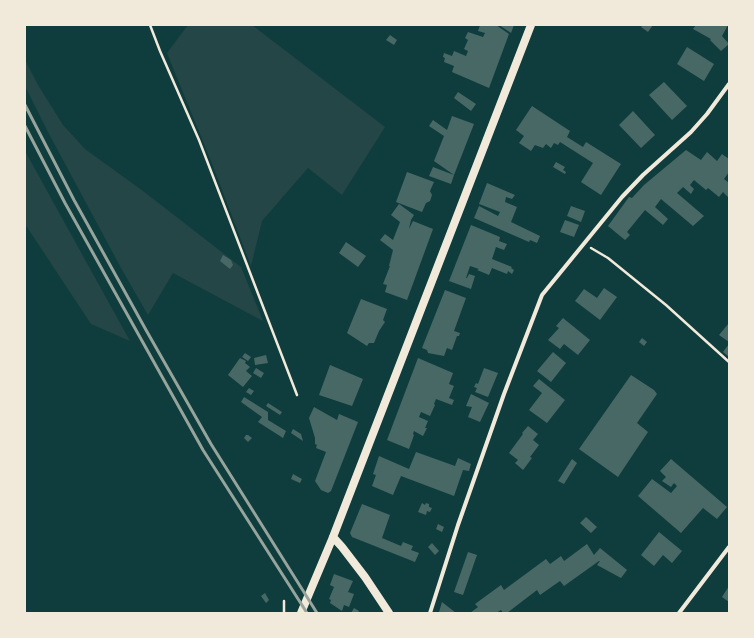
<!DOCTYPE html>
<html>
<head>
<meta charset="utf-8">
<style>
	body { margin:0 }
	#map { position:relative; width:754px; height:638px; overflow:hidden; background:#0f3d3e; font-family:Lora,serif }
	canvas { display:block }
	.frame { position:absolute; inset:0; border:26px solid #f1e9da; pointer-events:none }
</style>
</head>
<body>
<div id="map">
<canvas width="754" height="638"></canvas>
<div class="frame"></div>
</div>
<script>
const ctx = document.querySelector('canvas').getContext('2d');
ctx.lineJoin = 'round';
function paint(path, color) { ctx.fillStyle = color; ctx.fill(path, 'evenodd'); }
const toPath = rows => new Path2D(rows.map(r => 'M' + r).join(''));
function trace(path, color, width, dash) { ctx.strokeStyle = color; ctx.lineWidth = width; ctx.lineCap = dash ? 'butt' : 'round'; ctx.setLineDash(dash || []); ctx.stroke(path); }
const green = toPath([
	[188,25,252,25,385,127,342,195,308,168,262,221,251,266,211,161,167,53],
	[25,60,38,85,63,125,85,149,143,191,241,267,263,321,173,273,148,315,121,268,48,132,25,86],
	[25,151,130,341,91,324,25,224]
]);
const building = toPath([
	[480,25,496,25,509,34,489,88,452,72,454,66,444,62,445,58,443,57,444,53,452,56,454,51,466,56,468,51,464,49,468,40,465,38,468,32,483,37,485,33,478,31],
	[499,25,514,25,511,33],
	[643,25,653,25,648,32,641,27],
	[696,25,728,25,722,36,729,44,721,51,710,40,711,39,693,29],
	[390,35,397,40,394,45,386,40],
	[687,47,714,64,704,81,677,64],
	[664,82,687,106,672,120,649,95],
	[458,92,476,104,471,111,454,98],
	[532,106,570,131,567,137,583,147,586,142,621,164,601,195,581,182,593,163,560,142,558,145,554,143,551,148,546,144,543,148,535,145,531,151,519,143,524,136,516,130],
	[633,111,655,135,641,148,619,125],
	[452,116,474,124,454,175,434,161,444,136,429,126,433,120,447,130],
	[686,150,701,160,707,152,717,161,722,154,729,159,729,172,724,179,729,183,729,198,723,192,719,197,708,188,706,190,694,180,690,185,694,189,691,194,683,187,677,193,704,216,693,226,661,199,655,207,668,219,663,225,645,210,627,232,630,235,625,240,608,226,629,197,632,198,644,185],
	[556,162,565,167,563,170,566,172,565,174,553,167],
	[433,167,454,175,451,184,429,176],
	[407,172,434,182,430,191,432,195,430,201,426,203,422,212,396,202],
	[487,183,515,195,512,199,506,197,505,202,517,207,511,222,540,236,537,243,530,240,529,242,474,218,479,206,498,216,500,212,479,204],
	[399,204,414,215,411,220,409,229,413,221,433,229,407,300,385,292,387,285,383,284,390,266,389,266,393,250,380,240,385,234,393,240,400,222,391,215],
	[571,206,585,211,581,222,567,216],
	[565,220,579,225,574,237,560,232],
	[471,225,500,237,499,241,507,244,504,250,496,247,492,259,512,267,511,268,514,270,512,274,508,271,507,274,492,268,489,275,477,270,479,269,470,266,466,278,467,278,469,274,475,276,471,289,449,281],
	[346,242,366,256,358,267,339,253],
	[223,255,231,260,233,265,230,269,220,261],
	[604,288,617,297,600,320,575,301,584,289,597,298],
	[445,290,466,298,454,331,460,333,459,336,457,336,452,350,447,348,444,356,428,353,427,350,422,348],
	[361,299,387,309,383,320,385,322,379,331,374,343,369,343,367,346,347,333],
	[563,318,590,340,578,355,564,344,560,349,548,340,559,328,556,326],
	[729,323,729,342,719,335],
	[642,338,647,342,644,346,639,342],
	[729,344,729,357,723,352],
	[553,352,566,363,551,382,537,371],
	[245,353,251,357,248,361,242,357],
	[266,355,268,363,255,365,254,358],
	[240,358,246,361,245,363,250,367,246,371,252,376,243,387,228,375],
	[418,358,453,373,449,384,454,386,449,398,454,400,452,405,436,399,434,404,435,405,430,416,421,412,419,417,428,421,425,428,427,428,423,436,414,431,413,434,414,435,409,449,387,440],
	[330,365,363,379,352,406,319,395],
	[256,368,264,373,261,378,253,373],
	[484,368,498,373,488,397,475,392,477,388,474,387,476,383,478,384],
	[631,375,654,390,657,394,637,423,648,432,618,477,579,449],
	[539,379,565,400,547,423,529,410,542,393,533,386],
	[249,388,254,391,251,395,246,392],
	[471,394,489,403,480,422,468,417,472,407,466,406],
	[244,397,268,412,268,420,286,431,283,438,258,422,262,417,241,402],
	[268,403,282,412,280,415,266,406],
	[314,407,337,420,339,414,358,422,331,491,328,493,321,490,315,481,326,452,316,448,317,445,315,444,315,438,309,418],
	[528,426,538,434,533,440,539,445,530,457,532,458,523,470,515,463,518,460,509,453,523,434,522,433],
	[293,429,301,434,303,441,291,433],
	[246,435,248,435,252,438,248,442,244,438],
	[416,452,455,466,458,458,471,464,469,471,463,470,454,496,401,476,393,495,372,486,376,475,373,474,379,456,409,469],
	[572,459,577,463,564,484,558,481],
	[671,459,727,507,717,519,703,508,681,533,638,496,652,479,671,493,677,486,674,483,671,487,662,481,666,477,660,471],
	[293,474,302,479,300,483,291,479],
	[422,503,425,505,426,503,429,504,429,507,432,508,430,512,427,511,426,515,418,512],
	[362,504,390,515,382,538,401,546,403,542,413,546,411,550,419,553,415,562,352,537,350,533],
	[586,517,597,527,591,533,580,523],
	[438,524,444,527,442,532,436,529],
	[659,532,682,551,672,563,663,555,654,566,641,555],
	[432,543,439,551,435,555,428,547],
	[587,544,594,555,600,548,627,570,621,578,597,565,600,561,599,561,564,586,560,581,540,595,537,590,507,613,503,613,501,610,496,613,470,613,478,607,475,604,501,585,504,590,546,559,550,564,561,556,564,561],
	[468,552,477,555,463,595,454,592],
	[334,574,353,581,348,592,354,594,349,607,344,605,342,611,330,603,331,600,329,599,334,587,330,585],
	[729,586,729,602,722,597],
	[265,593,269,600,266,603,261,596],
	[442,602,456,613,441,613,439,612],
	[354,608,359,611,358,613,351,613]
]);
const path = toPath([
	[150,25,160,51,199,140,297,395],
	[591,248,608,258,666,305,729,362],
	[284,601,284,613]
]);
const minor = toPath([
	[430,613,458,525,504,394,542,295,622,197,643,175,691,132,707,114,729,84],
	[679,613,729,547]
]);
const secondary = toPath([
	[333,537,342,547,365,577,389,613],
	[301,613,333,537,531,25]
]);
const rail = toPath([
	[25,105,74,200,146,330,211,444,317,613],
	[25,126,65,203,203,450,307,613]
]);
paint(green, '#244646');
paint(building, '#486865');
trace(path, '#f1e9da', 2.5);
trace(minor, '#f1e9da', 4);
trace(secondary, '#f1e9da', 8);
trace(rail, '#97a49c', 3);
</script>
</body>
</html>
